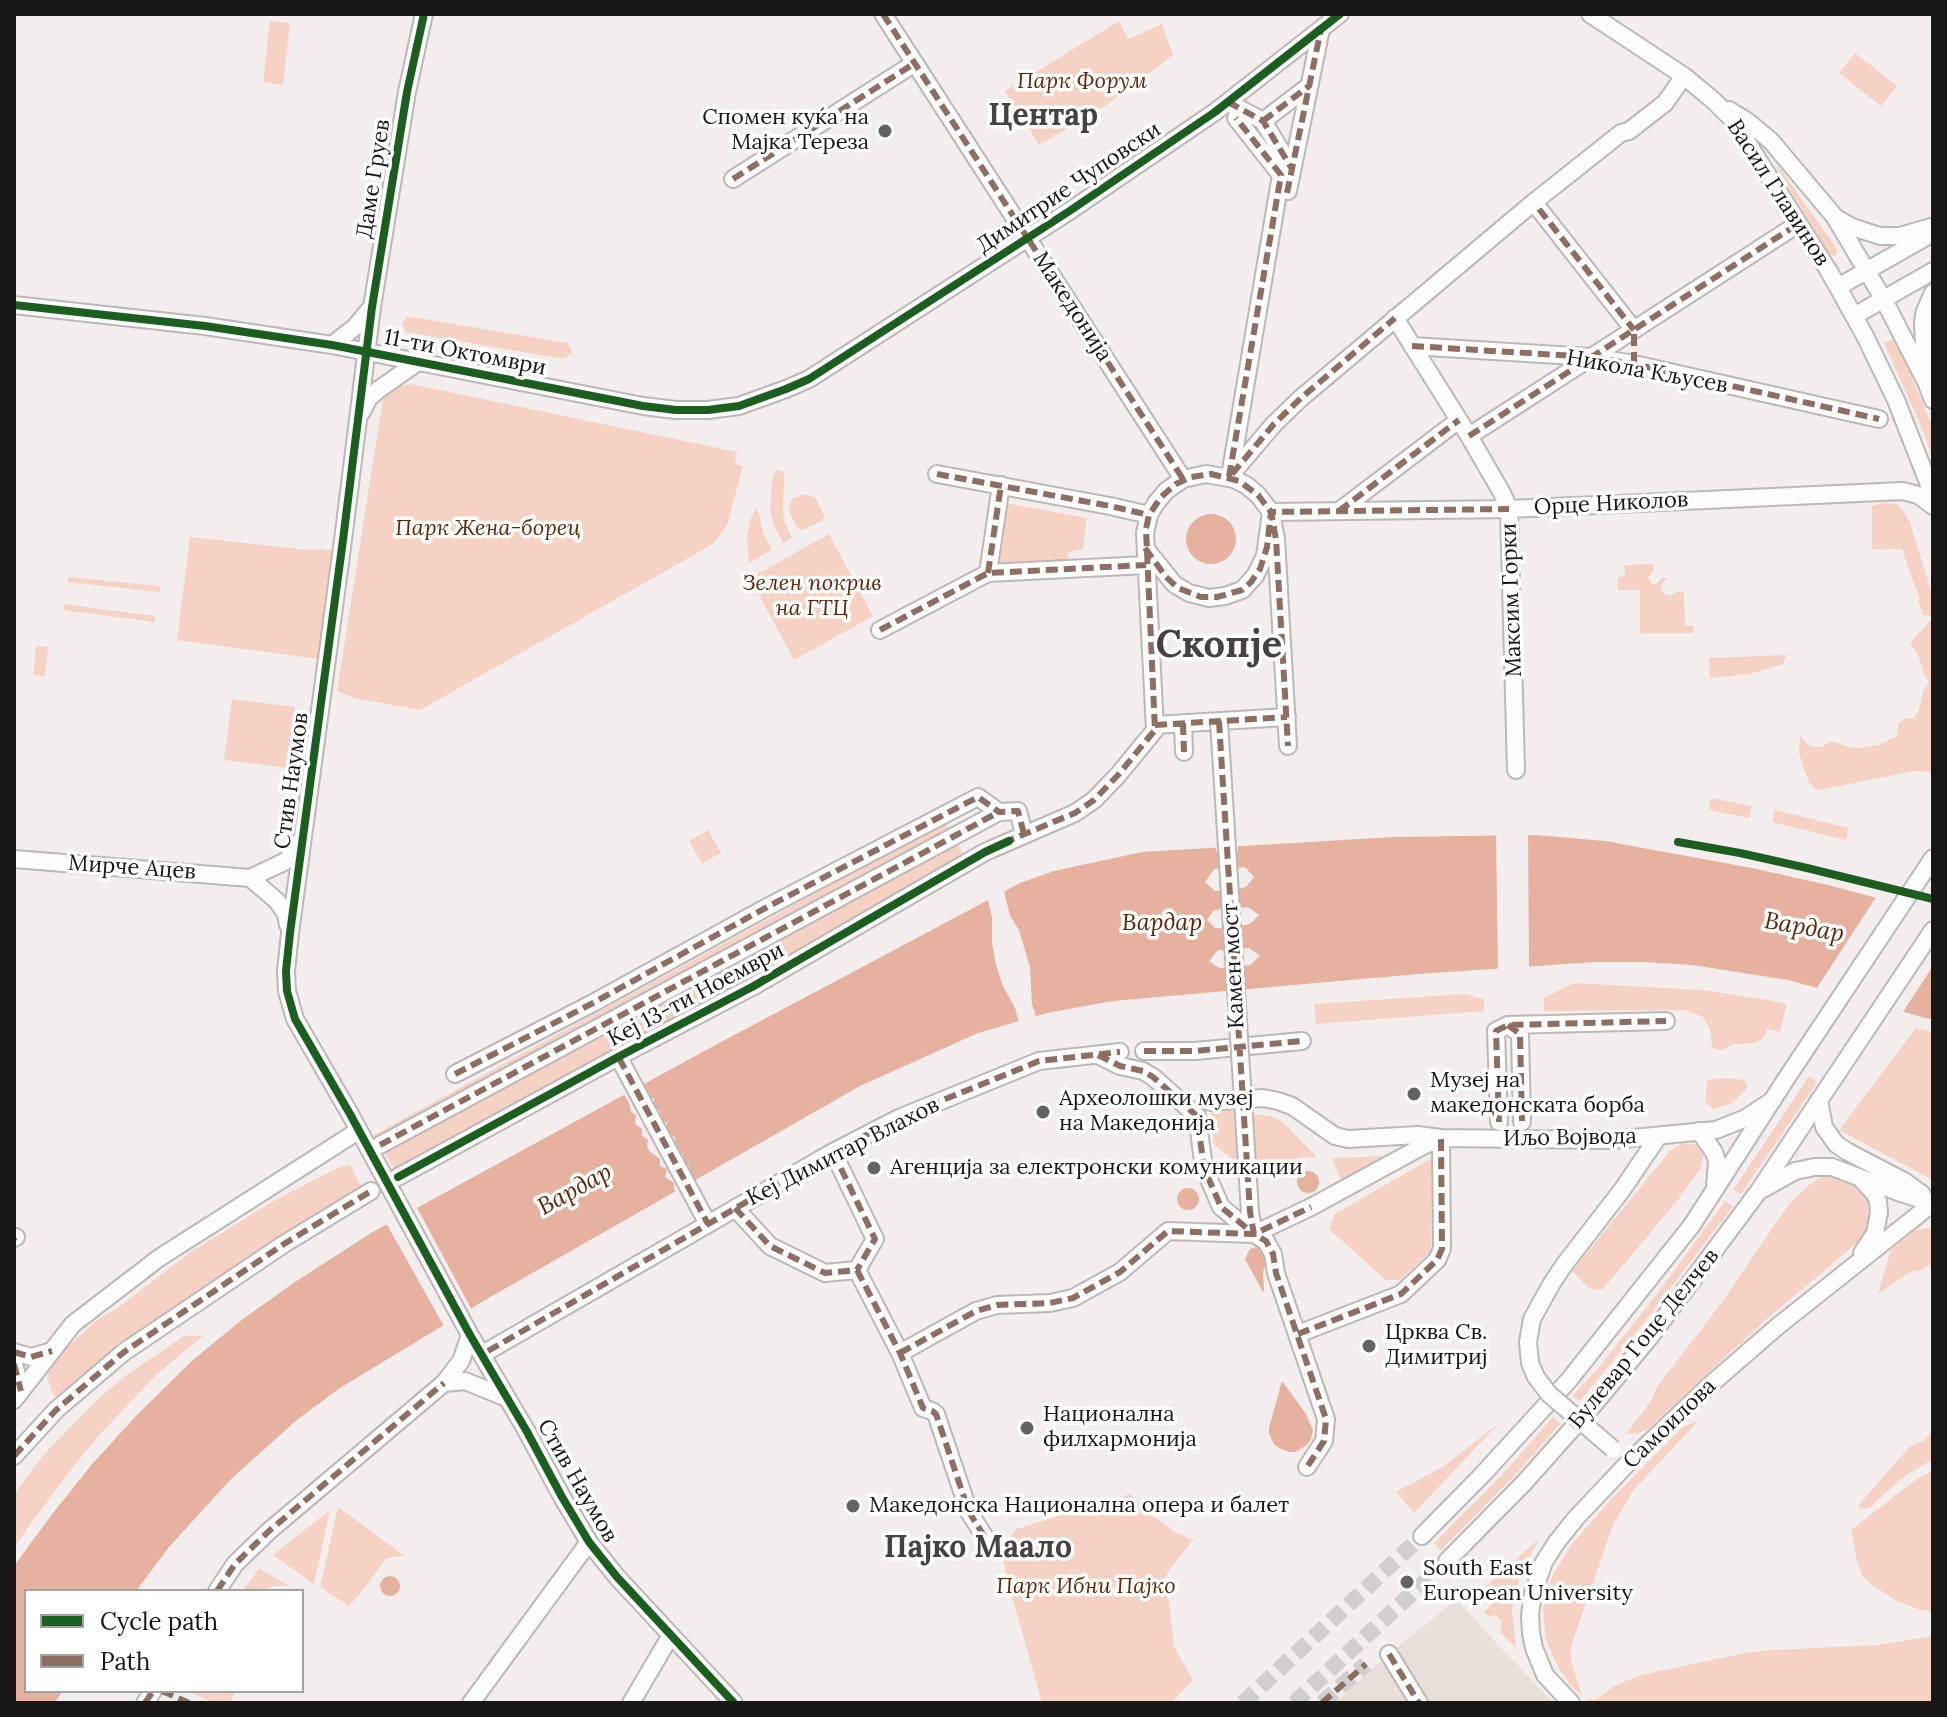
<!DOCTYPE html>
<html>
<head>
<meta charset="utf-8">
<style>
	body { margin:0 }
	#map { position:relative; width:1947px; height:1717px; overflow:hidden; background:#f3eeed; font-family:Lora,serif }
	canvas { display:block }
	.frame { position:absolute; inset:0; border:16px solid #191716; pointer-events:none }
	.legend { position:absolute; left:24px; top:1589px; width:280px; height:104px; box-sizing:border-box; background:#fff; border:2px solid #a3a2a2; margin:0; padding:10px 14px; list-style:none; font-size:24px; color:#191716 }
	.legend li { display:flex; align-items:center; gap:16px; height:40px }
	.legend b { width:40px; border:2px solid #a3a2a2 }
</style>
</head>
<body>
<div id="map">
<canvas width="1947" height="1717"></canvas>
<div class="frame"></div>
<ul class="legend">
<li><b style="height:10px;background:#1b5e20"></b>Cycle path</li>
<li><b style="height:10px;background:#8d6e63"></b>Path</li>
</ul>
</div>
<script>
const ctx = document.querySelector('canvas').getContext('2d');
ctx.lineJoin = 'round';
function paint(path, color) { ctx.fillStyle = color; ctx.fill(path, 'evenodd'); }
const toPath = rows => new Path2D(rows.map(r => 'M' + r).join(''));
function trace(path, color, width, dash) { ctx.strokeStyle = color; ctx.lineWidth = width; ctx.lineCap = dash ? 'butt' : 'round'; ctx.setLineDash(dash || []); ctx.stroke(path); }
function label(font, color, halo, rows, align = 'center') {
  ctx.font = font + ' Lora,serif'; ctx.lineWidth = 7; ctx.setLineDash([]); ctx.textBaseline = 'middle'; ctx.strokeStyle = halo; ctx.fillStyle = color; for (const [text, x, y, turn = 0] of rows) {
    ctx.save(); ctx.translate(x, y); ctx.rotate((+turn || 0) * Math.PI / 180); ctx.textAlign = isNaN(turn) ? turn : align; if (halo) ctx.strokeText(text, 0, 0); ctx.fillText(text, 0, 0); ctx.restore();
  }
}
const built = toPath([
	[1456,1600,1553,1703,1335,1703,1391,1652]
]);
const green = toPath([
	[270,21,290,23,283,85,263,82],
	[1119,21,1128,39,1162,24,1173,55,1105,106,1039,145,1005,91],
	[1855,53,1897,86,1881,106,1839,73],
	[1775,165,1781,170,1837,249,1836,255,1830,255],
	[407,316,568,343,572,353,563,359,406,332,402,324],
	[1895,338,1933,428,1933,458,1918,419,1884,343],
	[411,384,737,452,735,464,743,466,727,525,715,542,706,548,420,710,354,698,337,691,383,398,398,386],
	[777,470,782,471,784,475,783,513,785,523,792,538,783,543,774,526,770,510,772,484,774,475],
	[804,494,816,498,825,517,821,521,803,530,797,528,791,515,789,505,792,499],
	[1005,503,1087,518,1083,549,1068,552,1069,562,996,565],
	[1883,503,1897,504,1903,510,1910,522,1933,598,1933,616,1923,615,1918,601,1920,600,1902,549,1872,549,1872,506],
	[757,507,764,535,772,550,749,563,747,538,751,518],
	[829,534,873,616,794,660,750,578],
	[190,537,308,550,320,549,341,551,326,660,177,640],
	[1653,564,1653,571,1648,577,1651,583,1655,584,1659,582,1661,578,1668,578,1662,583,1661,589,1664,594,1670,596,1677,592,1684,592,1685,626,1693,626,1693,633,1640,633,1640,590,1618,590,1618,577,1625,576,1624,565],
	[68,577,160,586,160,592,68,582],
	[64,604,155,616,155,622,63,610],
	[1930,621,1933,621,1933,772,1915,771,1817,790,1809,782,1804,769,1799,753,1800,736,1808,745,1815,747,1822,747,1831,741,1849,747,1859,748,1879,745,1897,736,1898,724,1904,719,1913,718,1918,712,1924,689,1928,684,1928,680,1924,675,1918,654,1910,643],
	[36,646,48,647,45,676,33,675],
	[1787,655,1783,664,1750,674,1710,678,1709,658],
	[232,699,295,707,288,768,224,760],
	[1711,798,1752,806,1749,818,1709,810],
	[1775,810,1849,828,1846,840,1772,822],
	[945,822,965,857,397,1173,374,1135],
	[708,830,721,853,702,863,689,841],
	[1574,983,1703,990,1769,1000,1787,1004,1780,1032,1767,1029,1764,1037,1755,1043,1734,1044,1721,1051,1712,1047,1710,1029,1703,1017,1685,1010,1544,1011,1544,998],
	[1465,994,1484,999,1484,1011,1316,1024,1314,1004],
	[1916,1028,1933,1032,1933,1180,1839,1130],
	[1809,1076,1817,1082,1741,1194,1733,1190],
	[1727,1078,1744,1080,1748,1087,1732,1103,1713,1109,1705,1101,1707,1080],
	[1228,1110,1273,1117,1283,1122,1317,1157,1303,1157,1264,1167,1233,1159,1214,1145,1211,1112],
	[1682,1143,1697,1145,1704,1156,1701,1168,1676,1202,1603,1289,1590,1289,1572,1271,1670,1151],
	[1385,1156,1388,1157,1342,1183,1332,1158],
	[1432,1158,1431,1251,1400,1280,1386,1280,1329,1229,1335,1214],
	[350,1165,368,1199,297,1241,62,1405,52,1392,47,1375,63,1351,97,1320,120,1306,188,1254,268,1204,337,1168],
	[1825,1175,1837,1175,1851,1181,1863,1192,1868,1203,1869,1219,1868,1227,1859,1241,1762,1323,1648,1429,1638,1433,1626,1434,1651,1401,1657,1387,1722,1302,1789,1204,1809,1185],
	[1725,1201,1733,1206,1644,1323,1580,1401,1572,1396,1600,1366,1657,1294],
	[1933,1228,1933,1271,1929,1264,1922,1270,1910,1272,1878,1294,1891,1250,1915,1230],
	[184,1336,203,1336,157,1374,101,1433,68,1473,14,1547,14,1495,34,1467,49,1449,97,1400,125,1376],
	[1553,1417,1560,1424,1513,1477,1441,1550,1434,1543,1502,1475],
	[1699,1420,1632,1492,1613,1525,1571,1646,1571,1660,1582,1696,1569,1683,1558,1667,1546,1640,1543,1609,1552,1576,1572,1544,1612,1498,1683,1427],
	[1499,1423,1414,1513,1396,1492,1444,1466],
	[1933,1430,1933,1459,1902,1478,1869,1508,1860,1509,1859,1505,1909,1447,1924,1441],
	[1933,1471,1933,1611,1921,1610,1899,1602,1872,1585,1862,1575,1857,1562,1851,1530,1918,1478],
	[1130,1494,1151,1515,1177,1533,1193,1540,1169,1570,1160,1587,1169,1600,1174,1647,1193,1680,1171,1703,1042,1703,1006,1575,1002,1549,1016,1529],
	[338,1507,405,1556,392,1557,385,1560,360,1594,349,1606,320,1587],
	[330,1510,314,1584,273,1555],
	[1540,1538,1521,1571,1512,1609,1516,1648,1500,1632,1502,1621,1494,1614,1490,1617,1484,1612,1496,1599,1485,1587],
	[259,1568,289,1586,274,1586,260,1591,243,1591],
	[1933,1636,1933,1703,1591,1703,1585,1699,1595,1700,1616,1685,1641,1675,1745,1653,1772,1650,1877,1645],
	[188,1691,236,1691,232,1699,232,1703,214,1703]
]);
const water = toPath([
	'1186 539a25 25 0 1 1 50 0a25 25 0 1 1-50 0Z',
	[1536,835,1605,841,1752,868,1828,885,1933,913,1933,1020,1788,980,1693,965,1644,962,1595,962,1418,974,1113,1001,1047,1013,978,1033,860,1086,485,1300,340,1388,298,1419,231,1479,169,1547,136,1591,26,1591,26,1691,63,1691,54,1703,14,1703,14,1566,53,1513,93,1463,137,1415,194,1359,243,1319,295,1282,371,1233,708,1049,992,898,1020,883,1054,871,1142,852,1393,837],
	'1297 1182a11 11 0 1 1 22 0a11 11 0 1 1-22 0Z',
	'1177 1199a11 11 0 1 1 22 0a11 11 0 1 1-22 0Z',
	[1257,1247,1263,1250,1267,1260,1263,1272,1264,1291,1263,1292,1245,1259,1250,1249],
	[1282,1381,1306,1414,1313,1430,1311,1439,1307,1445,1295,1452,1289,1452,1279,1448,1274,1444,1269,1434,1269,1428],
	'380 1586a10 10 0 1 1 20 0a10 10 0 1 1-20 0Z'
]);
const pier = toPath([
	[1496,831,1528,831,1529,970,1498,973],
	[1238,841,1238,852,1235,852,1235,868,1245,867,1254,877,1246,887,1237,889,1238,908,1248,907,1259,915,1250,924,1239,926,1240,949,1249,948,1260,956,1250,965,1241,966,1243,993,1228,994,1227,968,1219,968,1209,961,1218,950,1226,950,1225,928,1215,928,1207,920,1214,910,1224,909,1223,891,1215,891,1205,882,1214,869,1221,868,1220,852,1216,852,1216,843],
	[1003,887,1010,916,1019,930,1030,967,1032,1004,1037,1020,1020,1025,1015,1008,1003,986,996,965,992,943,992,918,987,896],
	[1878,894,1933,909,1933,966,1901,1015,1815,991],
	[640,1081,648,1095,654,1099,654,1107,660,1111,660,1119,667,1123,666,1131,675,1138,676,1150,683,1154,682,1162,689,1165,688,1174,694,1177,695,1185,680,1194,674,1190,674,1183,665,1177,667,1169,660,1166,660,1159,649,1151,647,1145,648,1140,642,1136,642,1129,635,1124,636,1115,631,1112,630,1105,622,1091],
	[415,1204,473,1312,445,1328,385,1221]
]);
const minorTunnel = toPath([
	[1243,1703,1422,1536],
	[1294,1703,1447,1561],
	[1322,1703,1366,1664]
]);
const minor = toPath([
	[424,14,407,92,372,307,343,540,290,933,286,971,287,991,295,1019,350,1114,470,1335,526,1430,562,1497,589,1542,617,1577,734,1703],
	[883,14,1183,479],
	[1590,14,1684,76,1714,101,1733,120,1830,273,1865,336,1896,400,1933,495],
	[1229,103,1263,121,1292,169],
	[1729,110,1747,121,1771,141,1834,216,1884,300,1926,382,1933,400],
	[1263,121,1309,86],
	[733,179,915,63],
	[1288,191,1321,29],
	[1539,209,1634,330],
	[1836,218,1852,227,1880,236,1900,236,1931,227],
	[1838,287,1933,233],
	[14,305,205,326,332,345,643,406,676,410,708,410,739,406,786,389,809,379,1071,210,1215,112,1340,14],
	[1854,316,1933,271],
	[1395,318,1469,436,1502,493,1509,509,1516,770],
	[332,345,355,327,371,308],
	[1412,346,1591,357,1634,364,1879,419],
	[1925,372,1923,322,1925,311,1933,293],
	[361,413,369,398,378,390,418,362],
	[1469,436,1798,224],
	[937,474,1110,506,1149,515],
	[1230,476,1281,175,1236,118],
	[1229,477,1274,424,1301,398,1534,202,1621,133,1629,131,1665,103,1684,76],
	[1339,511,1459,420],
	[1146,549,1174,584,1189,593,1209,598,1225,596,1242,590,1255,576,1265,556,1271,512,1509,509,1903,491,1918,495,1933,506],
	[988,573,1001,485],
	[880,630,988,573,1146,565],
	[1183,723,1184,752],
	[1155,725,1287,717],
	[14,859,250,878,284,862,294,853,301,840],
	[250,878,277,901,286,914,288,925],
	[1508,1025,1520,1034,1522,1122],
	[1144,1051,1195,1051,1302,1041],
	[1098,1055,1120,1066,1143,1071,1153,1077,1197,1116,1204,1168,1221,1207,1254,1234],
	[619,1058,708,1224],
	[455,1074,593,1003,769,906,978,797,999,812,1018,811,1024,834],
	[1819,1100,1824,1127,1836,1144,1848,1152,1904,1181,1922,1194],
	[1210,1102,1263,1098,1278,1101,1292,1106,1335,1136,1348,1139,1418,1135,1441,1138,1442,1249,1437,1260,1401,1294,1298,1334],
	[1499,1122,1496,1031,1508,1025,1666,1021],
	[1699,1131,1714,1152,1717,1161,1715,1188],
	[380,1145,999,812],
	[833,1152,875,1239,857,1270],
	[398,1177,618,1057,752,987,985,852,1075,813,1094,800,1118,775,1155,730,1145,533,1149,515,1156,503,1166,491,1183,479,1206,474,1234,479,1246,485,1258,495,1271,512,1276,539,1288,746],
	[1861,1179,1874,1193,1878,1201,1879,1213,1875,1233,1862,1253],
	[1763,1189,1795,1171,1815,1167,1832,1167,1898,1192,1933,1203],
	[735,1208,770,1246,825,1273,857,1270],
	[1250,1212,1254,1234,1266,1241,1273,1254,1276,1273,1326,1419,1324,1441,1307,1467],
	[14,1238,16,1237],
	[1564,1265,1622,1190,1658,1137],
	[857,1270,900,1353,923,1408,932,1411,936,1414,969,1512,986,1539],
	[488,1351,833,1152,899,1118,1039,1061,1120,1052],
	[14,1352,31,1357,52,1351],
	[900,1353,976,1311,997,1305,1050,1303,1073,1298,1120,1272,1168,1231,1254,1234,1311,1207,1421,1147,1441,1138,1612,1140,1716,1130,1746,1118,1773,1100],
	[14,1364,21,1391],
	[444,1383,465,1381,507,1398],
	[14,1400,73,1324,159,1258,358,1131],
	[14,1456,56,1410,124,1352,284,1244,371,1191],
	[1422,1536,1483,1474,1569,1380,1692,1225,1786,1079,1933,858],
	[1447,1561,1523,1484,1596,1402,1650,1337,1758,1192,1933,930],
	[217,1591,235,1564,269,1531,444,1383,461,1361,470,1335],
	[1389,1654,1419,1703],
	[145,1703,153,1691],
	[471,1703,589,1542],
	[631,1703,671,1635],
	[1571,1703,1545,1675,1534,1648,1531,1633,1530,1615,1533,1593,1544,1562,1556,1543,1576,1518,1629,1462,1710,1385,1778,1326,1933,1203]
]);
const minorBridge = toPath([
	[1219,721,1250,1212],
	[1564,1265,1552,1283,1532,1319,1528,1342,1530,1363,1536,1377,1549,1394,1613,1449]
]);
const quiet = toPath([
	[883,14,1183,479],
	[1228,102,1263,121,1292,169],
	[1263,121,1309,86],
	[733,179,915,63],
	[1287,193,1321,29],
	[1539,209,1634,330],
	[1412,346,1591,357,1634,364,1879,419],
	[1634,364,1634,330],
	[1469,436,1798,224],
	[937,474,1110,506,1149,515],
	[1232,474,1274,424,1301,398,1395,318],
	[1229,477,1281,175,1236,118],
	[1339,511,1459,420],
	[1145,548,1166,577,1178,588,1201,597,1217,597,1242,590,1251,582,1260,569,1267,547,1271,512,1509,509],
	[988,573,1001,485],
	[880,630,988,573,1146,565],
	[1219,721,1250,1212,1254,1234,1266,1241,1273,1254,1276,1273,1326,1419,1324,1441,1307,1467],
	[1183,723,1184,752],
	[1155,725,1287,717],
	[1003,843,1075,813,1094,800,1118,775,1155,730,1146,529,1149,515,1161,497,1176,484,1191,477,1211,474,1239,481,1258,495,1271,512,1276,539,1288,746],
	[1508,1025,1520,1034,1522,1122],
	[1144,1051,1195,1051,1302,1041],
	[1098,1055,1120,1066,1143,1071,1153,1077,1197,1116,1204,1168,1221,1207,1254,1234],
	[619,1058,708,1224],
	[455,1074,593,1003,769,906,978,797,999,812,1018,811,1024,834],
	[1499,1122,1496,1031,1508,1025,1666,1021],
	[380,1145,999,812],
	[833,1152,875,1239,857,1270],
	[735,1208,770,1246,825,1273,857,1270],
	[14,1238,16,1237],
	[857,1270,900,1353,923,1408,932,1411,936,1414,969,1512,986,1539],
	[1298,1334,1401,1294,1437,1260,1442,1249,1441,1138],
	[488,1351,833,1152,899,1118,1039,1061,1120,1052],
	[14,1352,31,1357,52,1351],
	[900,1353,976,1311,997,1305,1050,1303,1073,1298,1120,1272,1168,1231,1254,1234,1311,1207],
	[14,1364,21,1391],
	[14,1456,56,1410,124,1352,284,1244,371,1191],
	[217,1591,235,1564,269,1531,444,1383],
	[1389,1654,1419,1703],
	[162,1691,189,1703],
	[145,1703,153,1691],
	[1322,1703,1366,1664]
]);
const cycleway = toPath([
	[424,14,407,92,372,307,343,540,290,933,286,971,287,991,295,1019,350,1114,470,1335,526,1430,562,1497,589,1542,617,1577,734,1703],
	[14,305,205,326,332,345,643,406,676,410,708,410,739,406,786,389,809,379,1071,210,1215,112,1340,14],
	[1678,842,1740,853,1807,868,1933,899],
	[398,1177,618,1057,752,987,985,852,1009,841]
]);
const markers = [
	[885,131,8,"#656261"],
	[1414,1094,8,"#656261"],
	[1043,1112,8,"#656261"],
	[874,1168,8,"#656261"],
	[1369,1346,8,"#656261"],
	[1027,1428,8,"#656261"],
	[853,1506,8,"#656261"],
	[1407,1582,8,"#656261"]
];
const parkNames = [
	["Парк Форум",1082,82],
	["Парк Жена-борец",488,529],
	["Зелен покрив",812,584],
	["на ГТЦ",812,609],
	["Парк Ибни Пајко",1086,1587]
];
const poiNames = [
	["Спомен куќа на",869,118,"right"],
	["Мајка Тереза",869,143,"right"],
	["Музеј на",1430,1081],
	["македонската борба",1430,1106],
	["Археолошки музеј",1059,1099],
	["на Македонија",1059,1124],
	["Агенција за електронски комуникации",890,1168],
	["Црква Св.",1385,1333],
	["Димитриј",1385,1358],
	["Национална",1043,1415],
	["филхармонија",1043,1440],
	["Македонска Национална опера и балет",869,1506],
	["South East",1423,1569],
	["European University",1423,1594]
];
const streetNames = [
	["Даме Груев",374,179,-81],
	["Димитрие Чуповски",1069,188,-34],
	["Васил Главинов",1778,193,57],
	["Македонија",1072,307,57],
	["11-ти Октомври",465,353,11],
	["Никола Кљусев",1647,372,10],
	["Орце Николов",1611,504,-3],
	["Максим Горки",1512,600,-92],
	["Стив Наумов",292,781,-82],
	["Мирче Ацев",132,868,4],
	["Камен мост",1234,966,-93],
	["Кеј 13-ти Ноември",696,995,-28],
	["Иљо Војвода",1570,1138,-1],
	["Кеј Димитар Влахов",843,1152,-27],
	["Булевар Гоце Делчев",1644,1339,-51],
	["Самоилова",1670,1424,-44],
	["Стив Наумов",577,1481,60]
];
const waterNames = [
	["Вардар",1162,923],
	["Вардар",1804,928,10],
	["Вардар",575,1190,-29]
];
const districtNames = [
	["Центар",1043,116],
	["Пајко Маало",978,1548]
];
const townNames = [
	["Скопје",1219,646]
];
paint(built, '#e8deda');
paint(green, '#f6d2c5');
paint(water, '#e6b29f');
paint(pier, '#f3eeed');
trace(minorTunnel, '#d2cecd', 16, [16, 8]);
trace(minor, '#bbb8b7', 20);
trace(minor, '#fdfcfc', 16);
trace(minorBridge, '#bbb8b7', 20, []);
trace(minorBridge, '#fdfcfc', 16);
trace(quiet, '#8d6e63', 6, [12, 6]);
trace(cycleway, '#1b5e20', 8);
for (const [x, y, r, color] of markers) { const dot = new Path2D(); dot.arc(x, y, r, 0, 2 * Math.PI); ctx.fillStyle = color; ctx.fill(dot); trace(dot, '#fff', 3); }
label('italic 22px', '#662609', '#fff', parkNames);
label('22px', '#191716', '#fff', poiNames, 'left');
label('22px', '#191716', '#fff', streetNames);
label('italic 24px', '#642507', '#fff', waterNames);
label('bold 30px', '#47413f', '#fff', districtNames);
label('bold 38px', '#47413f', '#fff', townNames);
</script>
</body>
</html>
